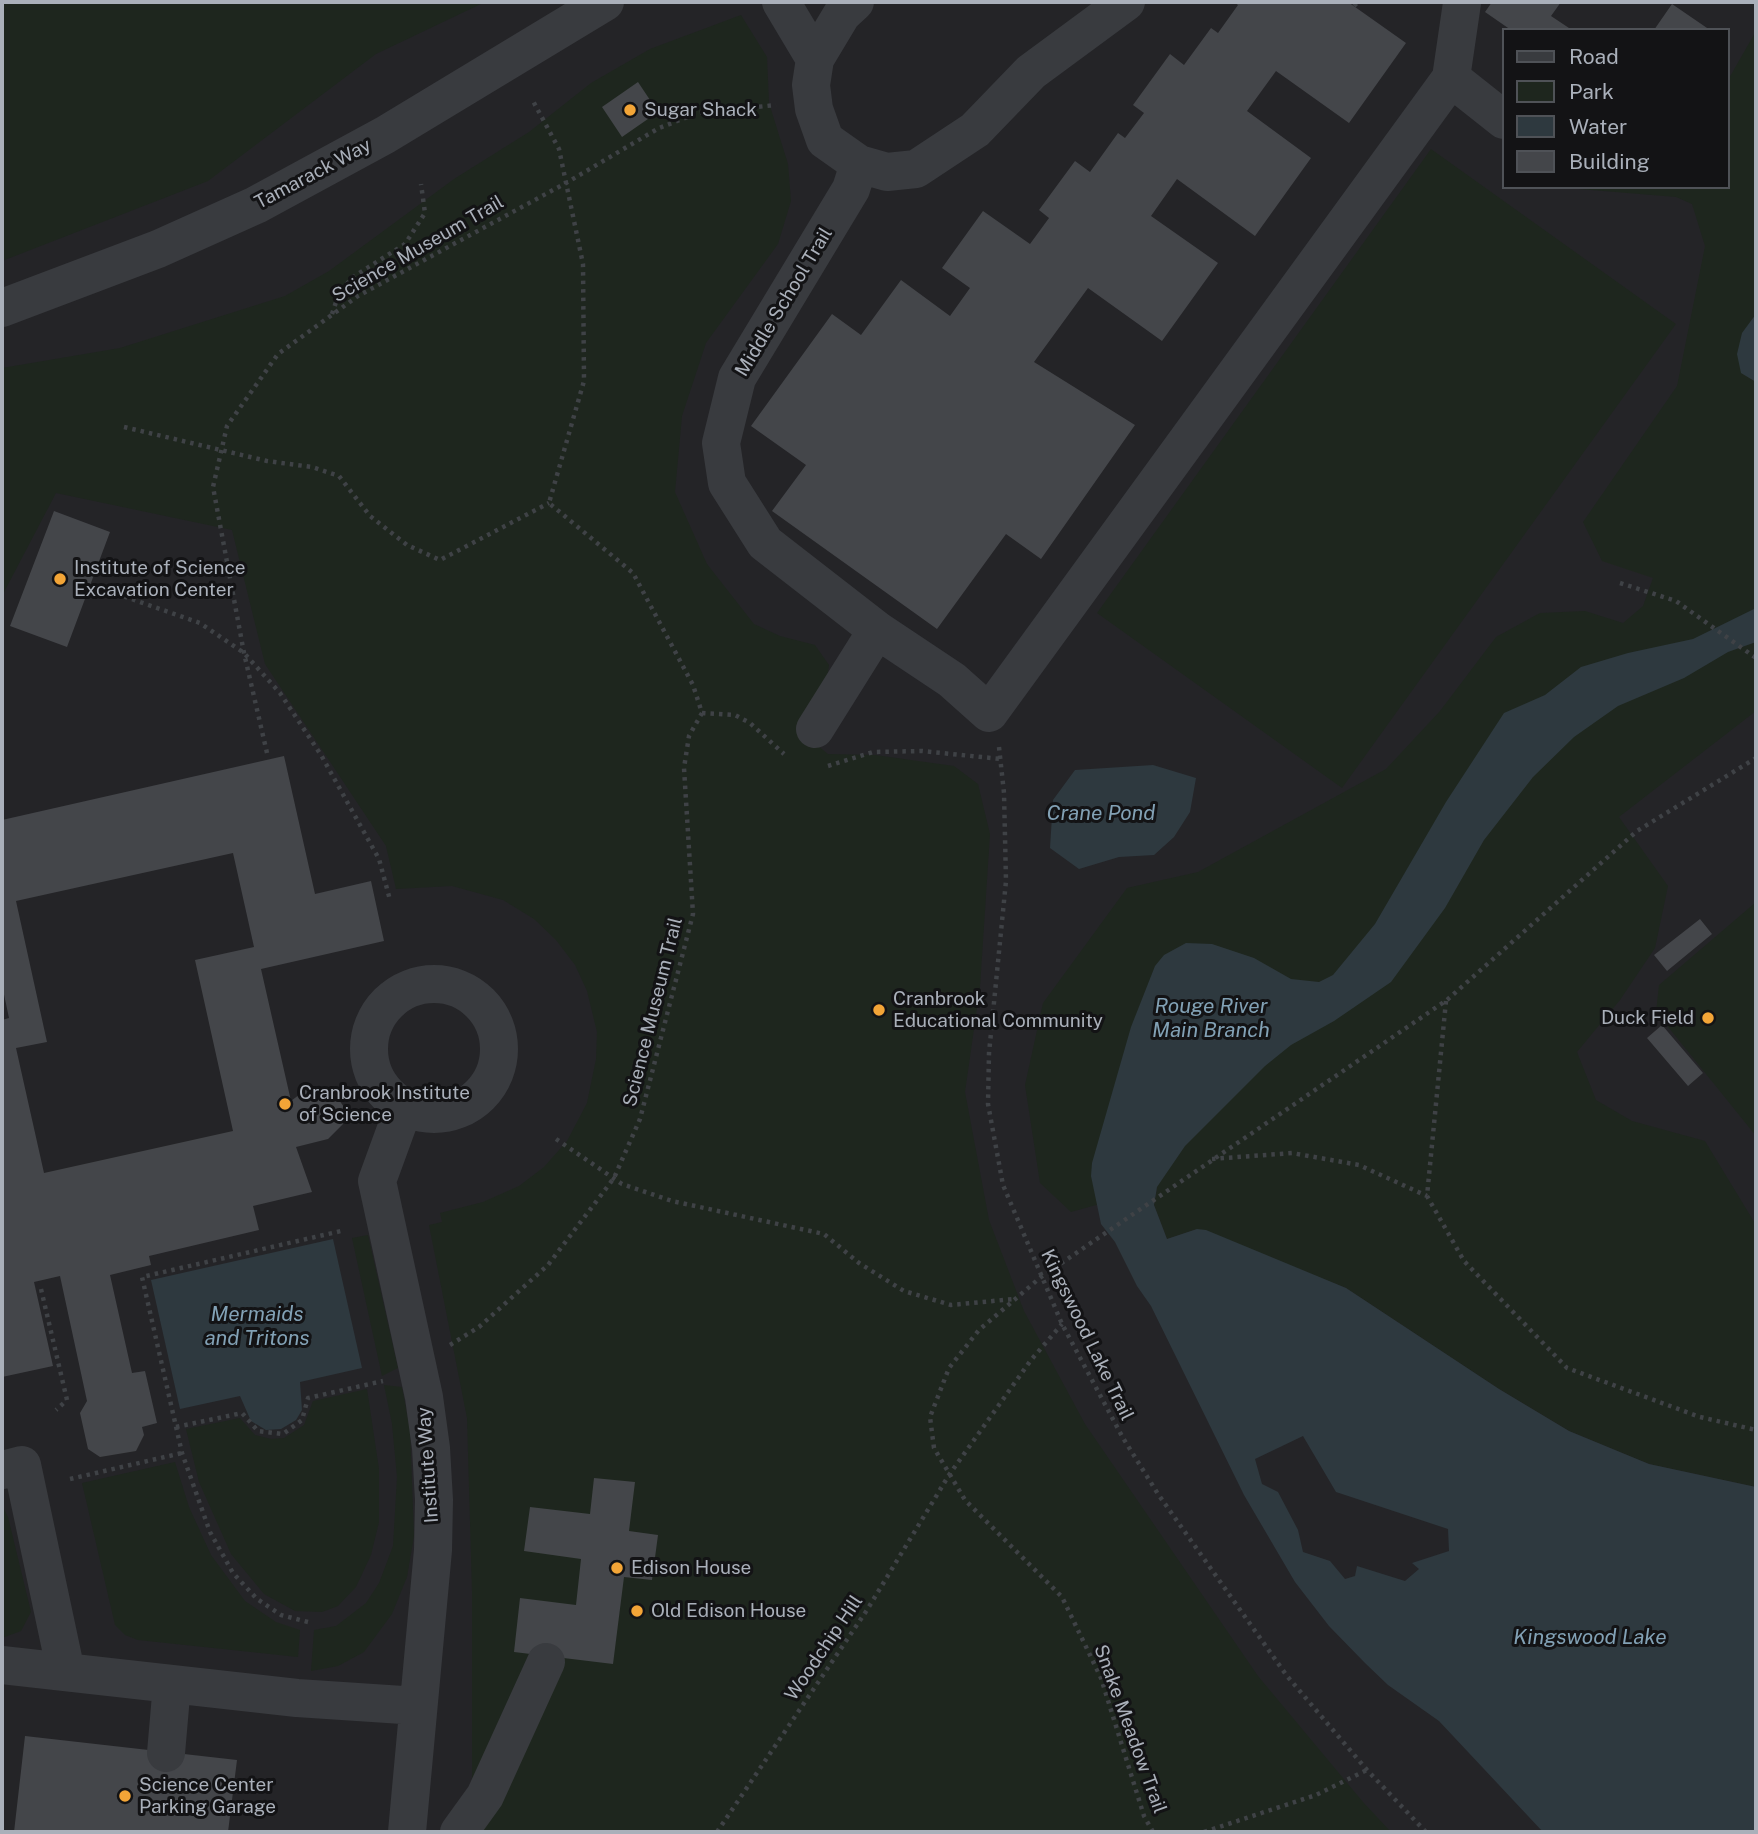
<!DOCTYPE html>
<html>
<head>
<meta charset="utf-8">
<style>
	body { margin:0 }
	#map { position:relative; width:1758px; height:1834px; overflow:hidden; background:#18181a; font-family:"Public Sans",sans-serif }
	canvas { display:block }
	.frame { position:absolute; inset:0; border:4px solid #aab0ba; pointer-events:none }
	.legend { position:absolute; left:1502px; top:28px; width:228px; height:161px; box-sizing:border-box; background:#131315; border:2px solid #4f5257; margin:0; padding:9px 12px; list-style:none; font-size:21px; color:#aab0ba }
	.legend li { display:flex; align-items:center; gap:14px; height:35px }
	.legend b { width:35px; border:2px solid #4f5257 }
</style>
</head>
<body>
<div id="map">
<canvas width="1758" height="1834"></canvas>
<div class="frame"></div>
<ul class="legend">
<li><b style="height:9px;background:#393b3f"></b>Road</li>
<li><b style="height:19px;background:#1e261e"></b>Park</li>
<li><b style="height:19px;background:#2e393f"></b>Water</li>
<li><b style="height:19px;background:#44464a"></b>Building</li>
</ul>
</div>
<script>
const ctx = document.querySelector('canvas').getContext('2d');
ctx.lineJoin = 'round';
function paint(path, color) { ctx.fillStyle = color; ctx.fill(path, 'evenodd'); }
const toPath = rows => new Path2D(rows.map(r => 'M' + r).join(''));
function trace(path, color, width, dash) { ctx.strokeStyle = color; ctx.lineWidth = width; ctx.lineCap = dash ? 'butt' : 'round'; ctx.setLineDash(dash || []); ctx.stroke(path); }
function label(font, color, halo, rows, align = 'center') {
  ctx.font = font + ' "Public Sans",sans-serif'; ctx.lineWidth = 6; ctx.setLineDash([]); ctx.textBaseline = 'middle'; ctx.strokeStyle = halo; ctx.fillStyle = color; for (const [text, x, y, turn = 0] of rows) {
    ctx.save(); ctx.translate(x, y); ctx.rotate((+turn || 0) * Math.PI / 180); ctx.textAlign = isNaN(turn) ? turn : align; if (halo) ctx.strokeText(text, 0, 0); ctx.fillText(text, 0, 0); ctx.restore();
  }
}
const built = toPath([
	[2,2,1756,2,1756,1832,2,1832],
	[1504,30,1728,30,1728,187,1504,187]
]);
const green = toPath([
	[2,2,485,2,376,54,208,181,2,261],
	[741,15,767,57,769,103,788,164,791,201,778,244,706,343,682,416,675,492,707,564,754,624,780,636,815,645,829,665,825,692,796,728,828,754,875,755,954,766,978,784,990,834,980,987,965,1092,989,1220,1024,1311,1085,1424,1258,1676,1363,1802,1391,1832,472,1832,472,1591,467,1418,429,1225,442,1222,440,1213,483,1202,519,1186,544,1167,567,1141,587,1103,596,1059,597,1032,587,991,575,965,556,940,534,919,503,900,452,886,396,889,386,846,265,664,232,530,56,493,2,596,2,368,120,348,285,296,329,271,454,179,529,132,591,83,650,49],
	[1756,31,1756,711,1619,817,1668,886,1655,948,1620,1000,1577,1052,1596,1100,1632,1121,1705,1141,1756,1225,1756,1487,1649,1464,1569,1431,1499,1389,1346,1288,1197,1229,1167,1239,1154,1205,1157,1188,1071,1212,1040,1183,1025,1085,1043,1003,1127,888,1198,872,1386,769,1440,711,1496,637,1540,613,1585,611,1623,623,1643,606,1653,578,1602,561,1583,522,1677,386,1705,246,1692,204,1676,197,1555,187,1728,187,1728,80],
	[1431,149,1676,324,1342,788,1097,613],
	[1756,902,1756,1136,1656,1012,1659,985],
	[368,1235,398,1368,382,1376,352,1238],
	[384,1385,402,1387,410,1430,414,1536,407,1577,392,1614,364,1652,338,1666,311,1671,314,1630,336,1626,366,1603,379,1583,393,1546,397,1477,392,1424],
	[367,1389,379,1469,379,1522,371,1555,356,1587,338,1606,322,1612,295,1611,264,1594,231,1554,199,1482,186,1429,240,1418,255,1435,271,1439,284,1438,304,1425,313,1401],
	[175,1462,189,1507,211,1555,245,1601,276,1622,300,1630,298,1657,138,1640,125,1635,115,1625,82,1483],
	[2,1505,8,1517,31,1612,21,1631,2,1638]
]);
const water = toPath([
	[1756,314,1756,382,1741,373,1737,354,1742,333],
	[1756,608,1756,642,1728,652,1684,678,1618,706,1574,737,1533,777,1484,840,1445,908,1391,982,1334,1021,1291,1045,1265,1066,1185,1146,1157,1187,1154,1205,1167,1239,1197,1229,1206,1230,1346,1288,1499,1389,1569,1431,1649,1464,1756,1487,1756,1832,1543,1832,1439,1721,1388,1685,1365,1663,1329,1626,1295,1582,1244,1495,1151,1306,1137,1286,1115,1242,1101,1224,1091,1176,1092,1163,1131,1027,1155,966,1164,955,1186,943,1212,944,1254,958,1291,979,1319,982,1333,975,1375,924,1446,802,1504,713,1545,695,1581,667,1628,653,1693,639],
	[1303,1436,1336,1492,1448,1529,1449,1551,1412,1563,1419,1569,1405,1581,1357,1566,1355,1576,1345,1579,1330,1561,1303,1552,1298,1530,1278,1492,1262,1484,1255,1459],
	[1153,765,1196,778,1190,812,1174,837,1154,855,1119,857,1079,869,1050,848,1053,800,1075,770],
	[333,1239,362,1368,300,1382,302,1410,296,1420,281,1429,266,1430,251,1421,240,1396,180,1409,151,1280]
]);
const building = toPath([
	[1234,2,1348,2,1406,43,1349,123,1276,71,1247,111,1311,158,1255,236,1177,179,1151,216,1218,263,1162,341,1088,288,1034,362,1135,425,1041,559,1006,534,937,629,772,511,806,465,751,426,832,314,861,335,901,280,950,316,970,288,942,268,983,211,1030,244,1049,218,1039,210,1075,161,1090,172,1118,133,1125,138,1144,113,1133,105,1170,54,1184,65,1211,28,1218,33,1238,5],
	[1492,2,1561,2,1551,16,1572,30,1511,30,1485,12],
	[1672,4,1710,30,1654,30],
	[638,82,658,112,622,137,602,107],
	[54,511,110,532,67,647,10,626],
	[284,756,315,894,371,881,384,941,261,969,291,1101,308,1088,331,1089,344,1107,343,1124,328,1139,296,1147,312,1192,253,1206,259,1230,149,1256,151,1265,110,1275,132,1373,145,1371,157,1423,142,1427,144,1435,136,1451,100,1457,88,1449,80,1413,87,1401,60,1276,34,1282,53,1366,2,1377,2,1020,9,1018,2,985,2,820],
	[233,853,254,947,195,960,233,1131,44,1173,16,1048,47,1042,16,901],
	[1700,919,1712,934,1667,971,1654,955],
	[1662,1025,1703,1073,1688,1086,1647,1038],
	[594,1478,635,1482,629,1531,658,1535,652,1580,624,1577,613,1664,514,1652,520,1598,576,1605,581,1559,524,1551,530,1507,590,1514],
	[25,1736,237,1760,228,1832,14,1832]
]);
const path = toPath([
	[1354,6,1358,2],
	[332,314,339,293,353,277,405,244,425,213,421,184],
	[124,427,267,461,312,467,339,476,370,516,407,545,440,560,549,503],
	[1620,583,1676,601,1756,658],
	[100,588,200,623,244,653,280,693,321,755,379,859,390,900],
	[702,713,735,715,750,723,784,754],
	[999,747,1004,793,1006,881,989,1053,988,1104,1003,1185,1062,1324,1123,1438,1158,1494,1287,1676,1367,1770,1426,1832],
	[267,753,244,653,213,487,227,426,278,354,358,296,566,183,659,128,698,113,776,105],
	[828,766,873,752,922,751,1001,759],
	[1446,1001,1427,1196,1464,1261,1567,1368,1700,1417,1756,1430],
	[556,1139,622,1184,672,1201,824,1234,859,1263,904,1291,951,1305,1014,1299],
	[1212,1159,1292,1153,1359,1165,1427,1196],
	[41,1289,67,1400,56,1410],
	[450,1345,479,1327,548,1265,614,1178,640,1119,693,914,684,768,689,736,702,713,693,685,633,573,549,503,584,381,583,264,559,149,533,101],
	[176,1427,242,1413,258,1431,283,1434,302,1420,308,1398,383,1381],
	[70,1479,182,1453],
	[308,1622,281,1615,257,1599,233,1573,210,1532,182,1453,142,1277,341,1231],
	[717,1832,867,1610,949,1475,1031,1360,1062,1324],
	[1153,1832,1144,1816,1101,1678,1062,1597,965,1500,934,1448,930,1417,949,1368,979,1330,1041,1277,1447,1000,1637,831,1756,758],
	[1204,1832,1316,1795,1367,1770]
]);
const minor = toPath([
	[781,2,815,59],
	[855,2,842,14,815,59,811,85,814,109,825,140,859,164,887,172,916,169,975,130,1031,72,1126,2],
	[1451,78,1504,120],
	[859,164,851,189,737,378,721,443,727,483,765,543,877,630,952,680,989,713,1451,78,1462,3],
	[2,308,158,249,256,205,385,135,605,2],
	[815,729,877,630],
	'369 1049a65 65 0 1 1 130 0a65 65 0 1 1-130 0Z',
	[404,1107,377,1181,424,1397,431,1448,434,1500,433,1550,407,1832],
	[2,1470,22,1465,66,1672],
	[2,1665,297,1698,418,1706],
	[166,1753,172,1684],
	[459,1832,485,1796,546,1662]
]);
const markers = [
	[630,110,7,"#f3a537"],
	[60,579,7,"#f3a537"],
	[879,1010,7,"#f3a537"],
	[1708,1018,7,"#f3a537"],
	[285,1104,7,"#f3a537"],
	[617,1568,7,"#f3a537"],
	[637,1611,7,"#f3a537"],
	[125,1796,7,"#f3a537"]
];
const poiNames = [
	["Sugar Shack",644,110],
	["Institute of Science",74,568],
	["Excavation Center",74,590],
	["Cranbrook",893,999],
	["Educational Community",893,1021],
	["Duck Field",1694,1018,"right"],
	["Cranbrook Institute",299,1093],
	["of Science",299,1115],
	["Edison House",631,1568],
	["Old Edison House",651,1611],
	["Science Center",139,1785],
	["Parking Garage",139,1807]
];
const streetNames = [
	["Tamarack Way",313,174,-28],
	["Science Museum Trail",418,249,-30],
	["Middle School Trail",784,302,-59],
	["Science Museum Trail",653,1012,-76],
	["Kingswood Lake Trail",1087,1335,64],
	["Institute Way",428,1465,-94],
	["Woodchip Hill",824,1648,-56],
	["Snake Meadow Trail",1130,1729,70]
];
const waterNames = [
	["Crane Pond",1101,814],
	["Rouge River",1211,1007],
	["Main Branch",1211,1031],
	["Mermaids",257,1315],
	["and Tritons",257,1339],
	["Kingswood Lake",1590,1638]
];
paint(built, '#242427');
paint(green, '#1e261e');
paint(water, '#2e393f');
paint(building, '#44464a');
trace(path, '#3f4246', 4.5, [3.5, 5]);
trace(minor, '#393b3f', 38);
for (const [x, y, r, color] of markers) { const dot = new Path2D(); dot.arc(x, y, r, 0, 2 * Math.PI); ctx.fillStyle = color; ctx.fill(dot); trace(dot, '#131315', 2.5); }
label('19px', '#aab0ba', '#131315', poiNames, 'left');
label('19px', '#aab0ba', '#131315', streetNames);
label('italic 21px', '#82a1b5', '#131315', waterNames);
</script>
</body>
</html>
